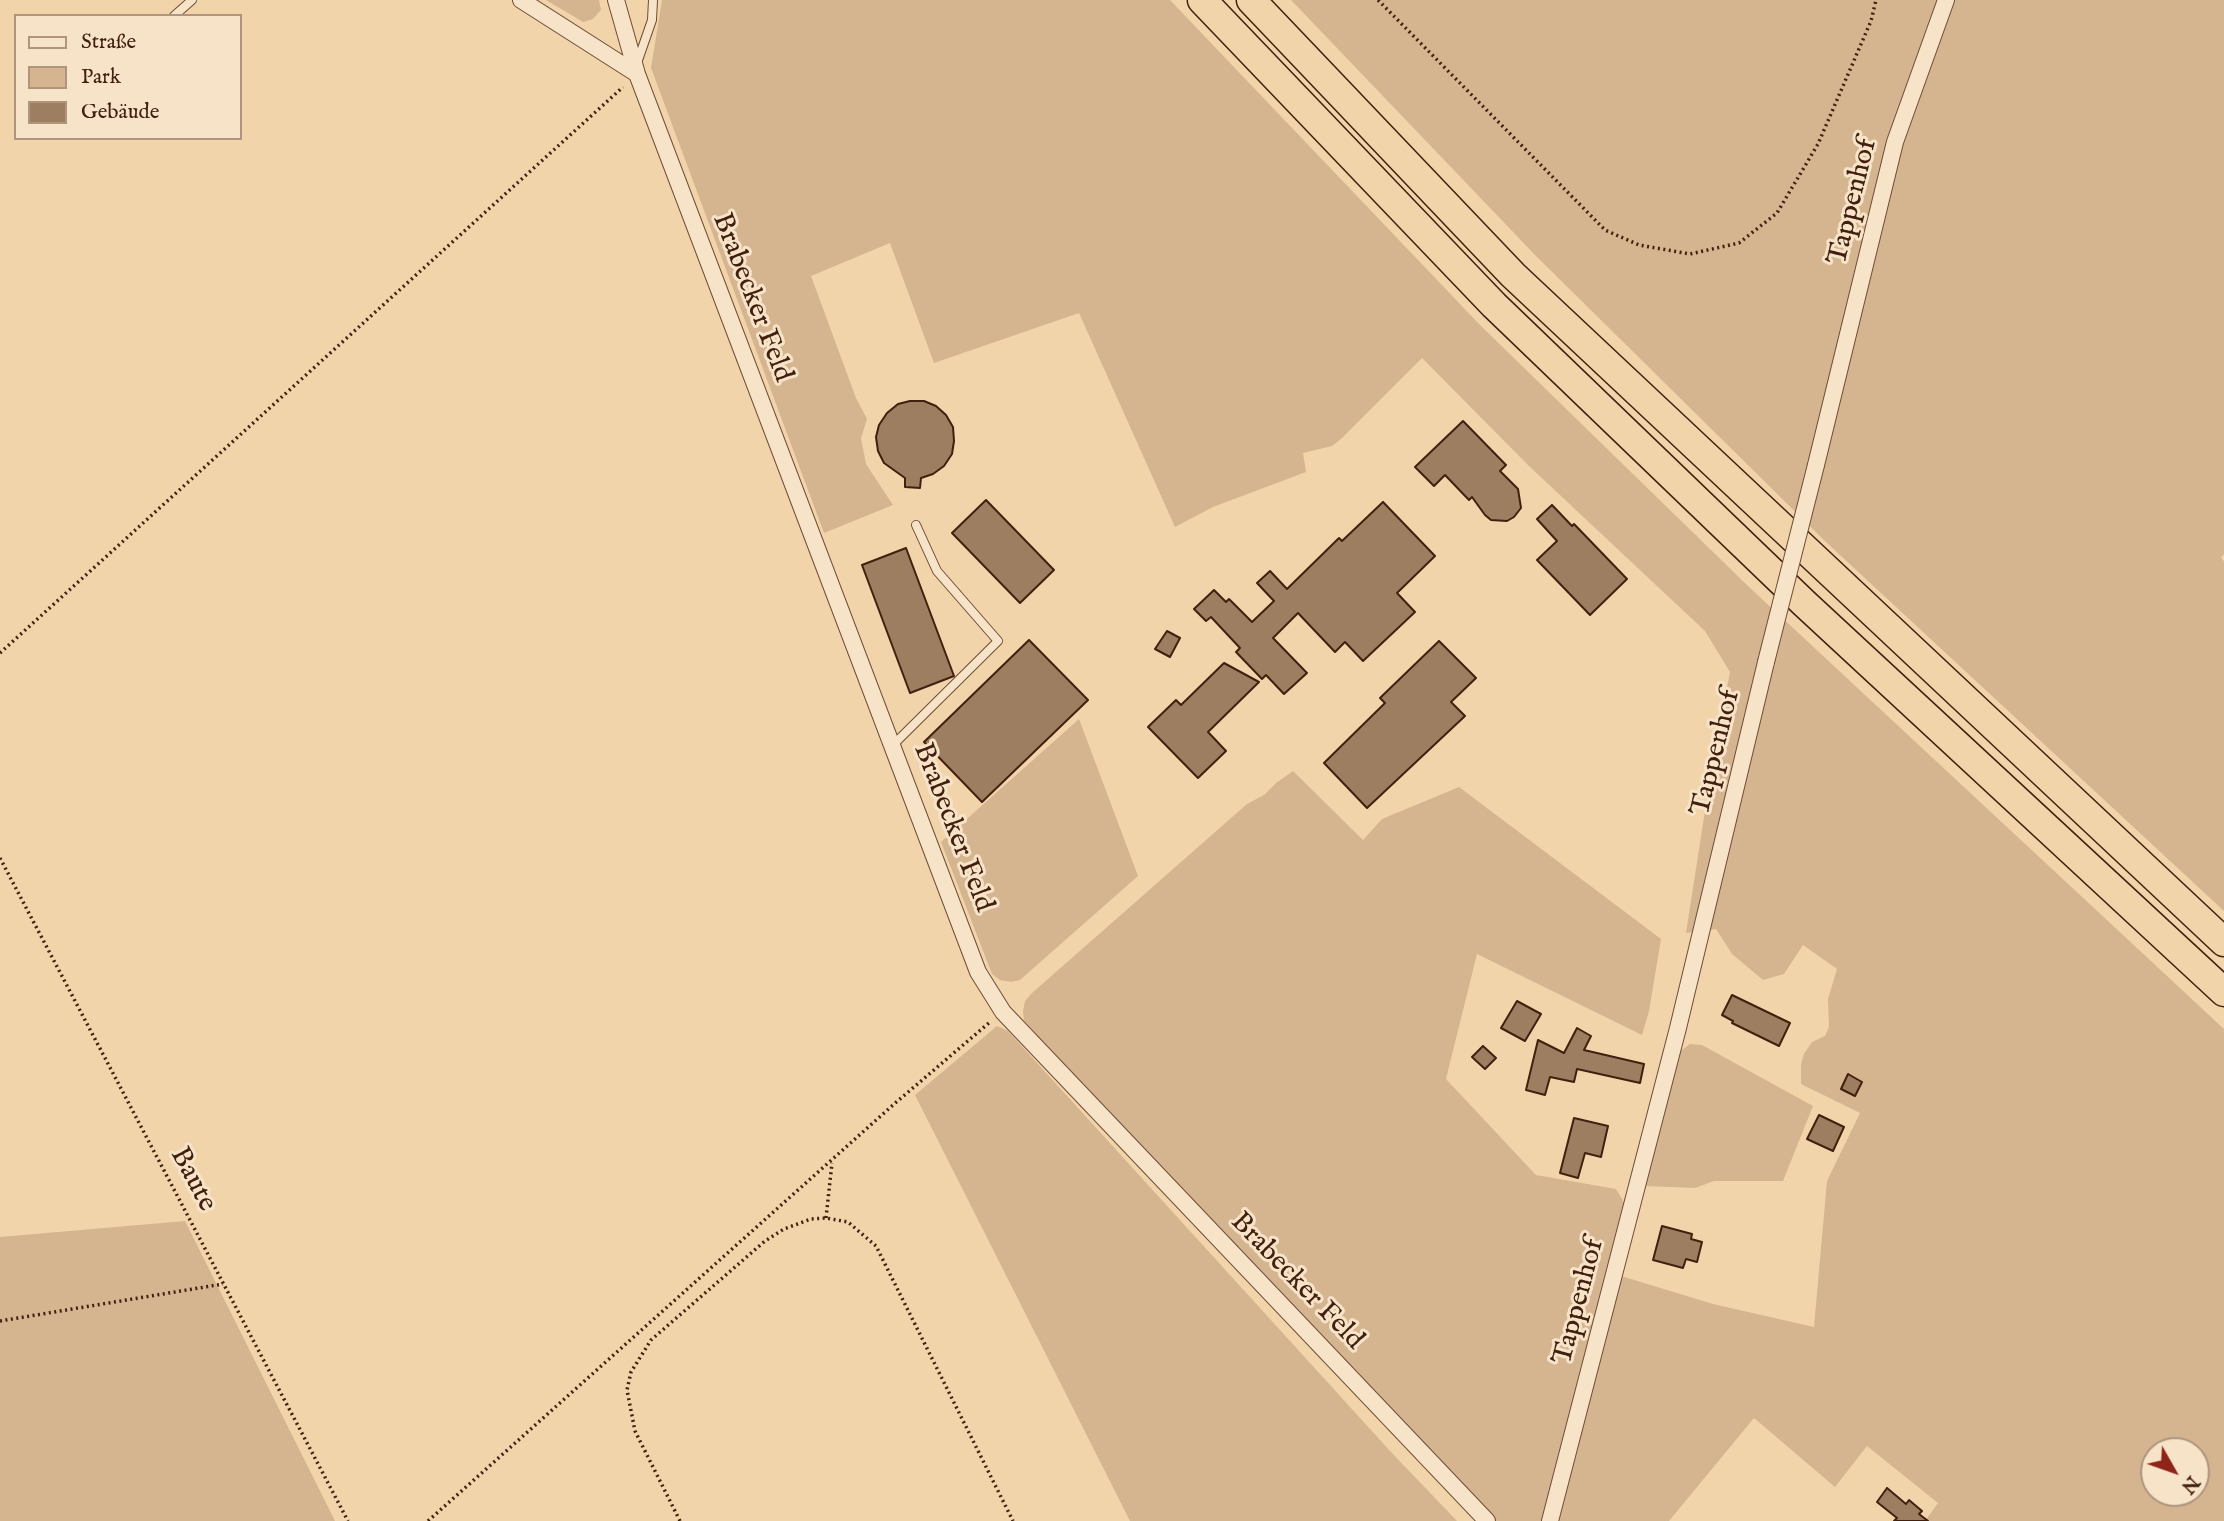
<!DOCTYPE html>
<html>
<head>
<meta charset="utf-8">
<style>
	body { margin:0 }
	#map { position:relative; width:2224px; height:1521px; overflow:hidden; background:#f2d4aa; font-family:"IM FELL English",serif }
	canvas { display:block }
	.legend { position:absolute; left:14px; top:14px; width:228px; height:126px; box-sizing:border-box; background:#f7e3c8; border:2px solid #af957e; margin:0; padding:9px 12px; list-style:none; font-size:21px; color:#42200f }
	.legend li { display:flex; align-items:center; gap:14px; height:35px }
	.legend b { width:35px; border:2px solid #af957e }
	.north { position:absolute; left:2140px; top:1437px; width:70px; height:70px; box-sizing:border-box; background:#f7e3c8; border:2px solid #af957e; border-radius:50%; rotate:130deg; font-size:19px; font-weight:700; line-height:28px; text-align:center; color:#42200f }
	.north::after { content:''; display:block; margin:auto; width:24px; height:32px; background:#8f2418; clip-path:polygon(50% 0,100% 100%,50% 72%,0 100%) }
</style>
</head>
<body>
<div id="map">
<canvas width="2224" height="1521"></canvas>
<ul class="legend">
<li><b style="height:9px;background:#f7e3c8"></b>Straße</li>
<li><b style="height:19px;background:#d4b590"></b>Park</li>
<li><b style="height:19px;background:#9e7e60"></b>Gebäude</li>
</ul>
<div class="north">N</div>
</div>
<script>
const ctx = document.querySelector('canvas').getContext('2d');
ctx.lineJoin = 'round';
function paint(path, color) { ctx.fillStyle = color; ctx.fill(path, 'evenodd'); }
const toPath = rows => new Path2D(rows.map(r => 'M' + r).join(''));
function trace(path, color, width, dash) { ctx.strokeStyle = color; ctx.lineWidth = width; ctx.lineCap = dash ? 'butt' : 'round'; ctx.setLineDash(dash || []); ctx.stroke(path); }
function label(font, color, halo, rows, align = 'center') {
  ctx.font = font + ' "IM FELL English",serif'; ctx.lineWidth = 6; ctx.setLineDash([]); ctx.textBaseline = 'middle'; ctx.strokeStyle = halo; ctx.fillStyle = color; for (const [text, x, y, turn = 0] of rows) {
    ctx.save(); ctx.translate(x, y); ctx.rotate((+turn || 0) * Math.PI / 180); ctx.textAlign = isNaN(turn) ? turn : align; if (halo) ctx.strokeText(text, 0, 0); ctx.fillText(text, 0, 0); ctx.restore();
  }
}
const green = toPath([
	[546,0,599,0,601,10,593,19,583,22],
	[662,0,1170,0,1480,325,1749,587,2224,1029,2224,1521,1925,1521,1938,1503,1867,1446,1835,1487,1754,1418,1669,1521,1558,1521,1621,1276,1713,1304,1814,1327,1827,1181,1860,1113,1801,1084,1801,1064,1804,1054,1812,1042,1825,1036,1829,1027,1828,999,1837,969,1803,945,1784,974,1763,980,1732,954,1716,929,1686,933,1711,772,1730,672,1705,631,1529,466,1422,358,1341,439,1332,446,1303,453,1306,472,1213,507,1175,527,1079,313,934,363,890,243,811,276,856,398,867,419,861,438,866,464,893,505,824,533,651,68],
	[2154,1451,2196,1451,2196,1493,2154,1493],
	[1291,0,2224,0,2224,554,2221,558,2224,561,2224,911,1827,543,1536,256],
	[1079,719,1138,876,1020,980,1011,982,1000,980,992,974,941,842],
	[1293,771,1363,840,1382,819,1459,787,1661,939,1649,1011,1642,1035,1477,954,1446,1079,1536,1175,1616,1189,1625,1204,1543,1521,1495,1521,1152,1160,1024,1021,1023,1011,1025,1001,1032,993,1247,804,1264,795,1276,783],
	[997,1026,1008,1031,1391,1452,1457,1521,1130,1521,915,1095],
	[1690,1044,1702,1045,1813,1106,1783,1181,1714,1181,1695,1188,1644,1186,1679,1052],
	[185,1221,335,1521,0,1521,0,1237]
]);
const building = toPath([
	[910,401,924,401,936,406,946,415,953,427,954,441,952,454,944,466,933,474,921,478,920,488,905,487,905,478,884,463,878,451,876,437,879,425,887,413,898,404,910,401],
	[1463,421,1506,465,1500,471,1518,489,1521,508,1514,517,1507,521,1491,520,1485,515,1472,497,1469,500,1445,475,1434,486,1415,467,1463,421],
	[986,500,1054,570,1020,603,952,533,986,500],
	[1383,502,1435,556,1397,593,1415,612,1363,661,1345,642,1335,652,1298,613,1273,638,1307,673,1284,694,1266,675,1262,679,1236,652,1240,648,1211,617,1206,621,1194,609,1214,590,1226,602,1229,599,1252,622,1274,601,1257,583,1270,571,1287,589,1339,538,1342,541,1383,502],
	[1552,505,1572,526,1574,524,1627,579,1590,615,1537,560,1557,541,1537,519,1552,505],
	[906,548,954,676,910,693,862,565,906,548],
	[1167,631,1180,638,1170,657,1155,649,1167,631],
	[1029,640,1088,700,982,802,924,742,1029,640],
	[1439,641,1476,678,1451,702,1465,716,1367,808,1324,763,1385,703,1380,698,1439,641],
	[1224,663,1259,682,1208,732,1226,751,1198,778,1148,727,1176,700,1181,705,1224,663],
	[1732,995,1790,1023,1779,1046,1732,1023,1733,1021,1722,1015,1732,995],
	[1517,1001,1541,1014,1525,1041,1501,1028,1517,1001],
	[1577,1028,1591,1036,1584,1050,1644,1064,1640,1083,1577,1069,1574,1082,1550,1077,1545,1095,1526,1090,1538,1040,1564,1053,1577,1028],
	[1483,1046,1496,1058,1485,1069,1472,1057,1483,1046],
	[1848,1074,1862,1082,1855,1096,1841,1089,1848,1074],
	[1819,1115,1844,1127,1833,1151,1807,1139,1819,1115],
	[1574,1118,1608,1126,1601,1157,1585,1153,1578,1178,1560,1173,1574,1118],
	[1662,1226,1692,1234,1691,1239,1702,1242,1697,1262,1686,1259,1683,1268,1653,1260,1662,1226],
	[1887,1488,1906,1504,1909,1500,1922,1511,1919,1514,1928,1521,1894,1521,1897,1518,1877,1502,1887,1488]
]);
const path = toPath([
	[1378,0,1605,230,1639,245,1690,254,1739,243,1777,213,1818,144,1871,21,1876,0],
	[0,653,623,87],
	[0,858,348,1521],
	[826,1218,832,1163],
	[0,1321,223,1284],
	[428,1521,893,1105,990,1022],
	[680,1521,635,1431,627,1390,631,1372,651,1340,765,1241,784,1229,811,1219,826,1218,848,1222,876,1246,1013,1521]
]);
const service = toPath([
	[174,16,192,0],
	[636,66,652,20,653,0],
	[892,746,998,641,937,571,916,525]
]);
const minor = toPath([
	[521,0,637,74],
	[616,0,637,74,978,972,1003,1012,1487,1521],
	[1816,465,1895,142,1946,0],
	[1550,1521,1678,1028,1766,662]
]);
const motorway = toPath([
	[1202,0,1494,305,1804,603,2224,992],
	[1251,0,1513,275,2224,942]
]);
const minorBridge = toPath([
	[1766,662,1816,465]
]);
const streetNames = [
	["Tappenhof",1854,202,-76],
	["Brabecker Feld",751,298,69],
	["Tappenhof",1717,753,-76],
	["Brabecker Feld",952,828,69],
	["Baute",192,1180,62],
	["Brabecker Feld",1296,1282,46],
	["Tappenhof",1580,1302,-75]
];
paint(green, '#d4b590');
paint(building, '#9e7e60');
trace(building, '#42200f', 2);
trace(service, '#6e4d36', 10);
trace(minor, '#6e4d36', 18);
trace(motorway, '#42200f', 31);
trace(path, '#42200f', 3.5, [2, 3.5]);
trace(service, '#f7e3c8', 8);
trace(minor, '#f7e3c8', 16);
trace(motorway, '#f2d4aa', 28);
trace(minorBridge, '#6e4d36', 18, []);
trace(minorBridge, '#f7e3c8', 16);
label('28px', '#42200f', '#f7e3c8', streetNames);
</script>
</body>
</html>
